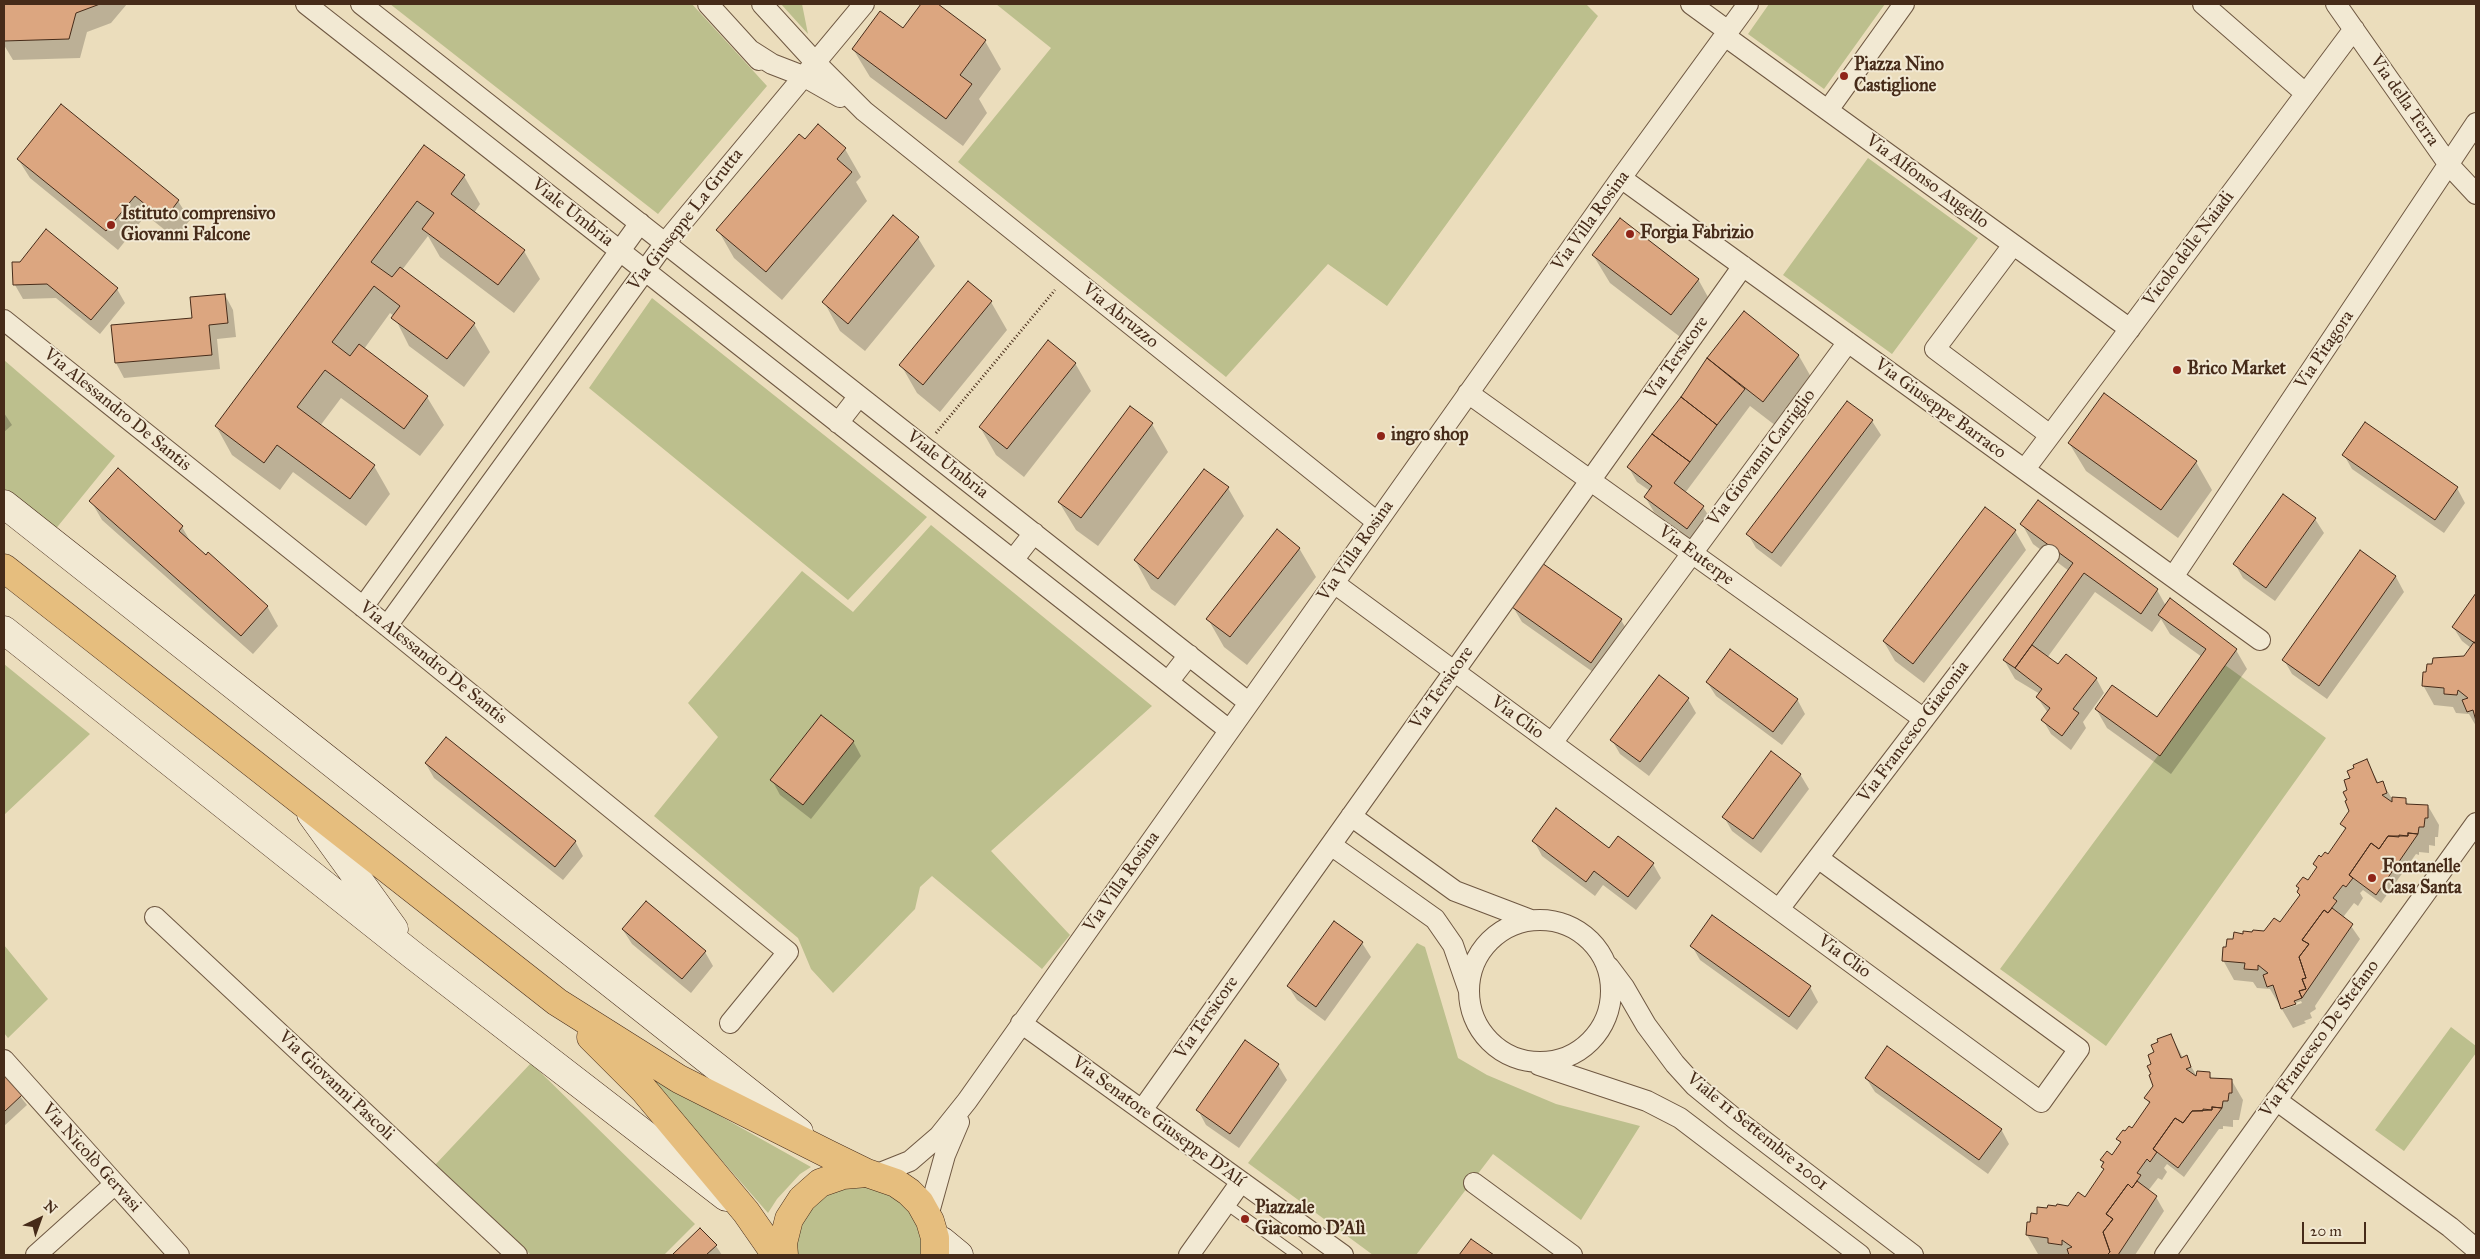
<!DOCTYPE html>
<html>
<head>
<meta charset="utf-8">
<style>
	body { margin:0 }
	#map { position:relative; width:2480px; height:1259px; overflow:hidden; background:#ebddbc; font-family:"IM FELL Great Primer",serif }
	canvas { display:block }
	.frame { position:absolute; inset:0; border:5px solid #462b19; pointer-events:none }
	.north { position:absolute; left:15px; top:1194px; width:50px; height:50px; -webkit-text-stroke:4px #f2e9d3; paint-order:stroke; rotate:42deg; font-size:14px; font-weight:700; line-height:20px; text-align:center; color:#462b19 }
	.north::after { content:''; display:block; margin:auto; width:18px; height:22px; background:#462b19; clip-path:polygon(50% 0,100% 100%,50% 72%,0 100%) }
	.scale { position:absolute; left:2302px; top:1222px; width:64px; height:22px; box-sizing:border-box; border:2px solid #462b19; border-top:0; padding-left:6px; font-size:15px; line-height:18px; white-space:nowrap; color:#462b19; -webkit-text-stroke:4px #f2e9d3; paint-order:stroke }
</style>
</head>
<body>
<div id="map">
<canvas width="2480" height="1259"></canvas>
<div class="frame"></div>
<div class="north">N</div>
<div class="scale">20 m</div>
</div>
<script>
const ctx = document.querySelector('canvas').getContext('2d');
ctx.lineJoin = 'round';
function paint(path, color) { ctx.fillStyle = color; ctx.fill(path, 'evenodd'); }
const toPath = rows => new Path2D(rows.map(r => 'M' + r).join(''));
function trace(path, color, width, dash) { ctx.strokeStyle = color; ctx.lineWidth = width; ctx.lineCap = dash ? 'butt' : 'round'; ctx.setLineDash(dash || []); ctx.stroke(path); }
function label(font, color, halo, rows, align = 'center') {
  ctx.font = font + ' "IM FELL Great Primer",serif'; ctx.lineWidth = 4; ctx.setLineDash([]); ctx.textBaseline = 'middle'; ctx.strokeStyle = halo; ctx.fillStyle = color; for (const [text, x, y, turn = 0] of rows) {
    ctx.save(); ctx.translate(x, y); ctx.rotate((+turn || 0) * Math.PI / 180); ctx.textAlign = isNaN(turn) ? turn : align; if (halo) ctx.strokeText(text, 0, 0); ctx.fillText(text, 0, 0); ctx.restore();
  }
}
const green = toPath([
	[390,4,692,4,767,86,658,214],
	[781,4,802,4,808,34],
	[996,4,1586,4,1598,16,1387,306,1328,264,1226,377,958,162,1051,48],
	[1769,4,1885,4,1824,89,1748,34],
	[1868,158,1978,238,1892,354,1783,275],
	[652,298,927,517,848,600,589,388],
	[4,360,115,456,54,531,4,491],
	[931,525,1152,706,991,851,1070,935,1042,969,932,876,920,887,915,909,833,993,811,969,798,938,654,816,718,737,688,703,802,571,853,612],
	[4,664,90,734,4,815],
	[2225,665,2326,738,2106,1046,2000,969],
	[1417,943,1425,947,1458,1058,1487,1075,1556,1104,1640,1126,1581,1220,1493,1154,1416,1255,1373,1255,1248,1163],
	[4,945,48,999,8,1038,4,1033],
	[2451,1027,2476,1046,2476,1053,2404,1151,2375,1130],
	[531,1063,695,1224,664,1255,531,1255,435,1165],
	[647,1075,811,1167,800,1174,777,1199,768,1213],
	[846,1186,870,1186,893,1194,912,1210,923,1232,926,1255,794,1255,795,1234,805,1212,823,1196]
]);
const shadow = toPath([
	[4,4,127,4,111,23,87,32,80,58,13,60,4,45],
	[922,4,936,4,985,41,1001,69,979,99,987,113,963,146,870,77,853,49,903,30],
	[61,106,178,201,190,220,175,238,146,215,118,250,30,178,18,159],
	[805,141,845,149,861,177,856,182,867,201,782,300,734,258,718,230],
	[425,146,464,176,480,204,474,213,524,251,540,279,514,313,440,257,428,236,402,270,474,324,490,352,464,387,409,346,394,316,390,313,364,349,427,397,444,425,420,456,341,398,320,426,374,466,390,494,366,526,293,472,280,490,232,455,216,426],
	[918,238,935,266,865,351,840,331,824,302],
	[1593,255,1698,279,1714,308,1688,343,1610,283],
	[21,263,117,289,125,303,100,334,56,298,23,299,15,285],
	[225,295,233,310,236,337,217,339,220,369,124,378,116,363,113,326,193,319],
	[991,302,1007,330,940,412,917,393,901,365],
	[1744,313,1799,356,1815,384,1780,429,1750,406,1685,493,1703,507,1712,521,1695,543,1654,512,1645,497,1650,491,1637,482,1629,468],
	[1075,363,1091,391,1024,477,996,455,980,427],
	[4,413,12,425,4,432],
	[1872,421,1881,435,1781,567,1756,548,1748,534],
	[1152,424,1168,452,1098,546,1076,530,1059,502],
	[2069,443,2196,462,2212,490,2178,538,2086,471],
	[2344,455,2457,488,2465,503,2444,533,2352,469],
	[1228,488,1244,516,1175,606,1151,589,1135,560],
	[91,501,182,527,192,544,267,606,278,626,253,654,102,520],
	[2315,519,2324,533,2275,601,2243,578,2235,564],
	[2022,524,2157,590,2166,606,2236,650,2247,669,2171,774,2107,728,2096,709,2157,719,2202,657,2170,634,2161,619,2152,632,2095,592,2047,658,2058,666,2096,678,2104,693,2083,722,2086,728,2071,750,2051,734,2043,720,2048,713,2037,697,2040,694,2015,679,2004,660,2069,571,2033,544],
	[2015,531,2026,550,1924,683,1895,661,1884,642],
	[1299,548,1316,577,1247,665,1224,647,1208,619],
	[2360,552,2396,577,2404,592,2327,699,2292,674,2284,660],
	[1543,565,1621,620,1630,635,1600,677,1522,622,1513,607],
	[2476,595,2476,726,2469,714,2456,713,2453,707,2434,705,2423,685,2465,657,2471,648,2462,641,2453,627],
	[1707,682,1797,699,1805,714,1782,745,1716,696],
	[1688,699,1696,713,1649,776,1620,754,1612,740],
	[853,741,861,756,811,819,780,795,772,780],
	[2367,761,2379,784,2382,782,2394,802,2405,799,2409,805,2428,806,2439,825,2438,837,2435,837,2435,846,2429,845,2429,853,2419,852,2419,855,2416,854,2381,903,2363,890,2360,893,2363,898,2358,906,2354,903,2344,916,2360,939,2315,1006,2316,1009,2310,1013,2312,1018,2304,1021,2306,1023,2293,1028,2270,989,2257,988,2253,982,2234,980,2223,960,2234,941,2244,935,2265,933,2281,924,2300,896,2298,892,2317,869,2314,864,2328,856,2346,831,2342,824,2350,811,2345,792,2349,791,2351,779],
	[2301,1001,2302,1003,2284,1009,2284,1007],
	[426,764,575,841,583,856,563,880,434,778],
	[1800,774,1809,789,1761,853,1732,831,1724,817],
	[1534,841,1609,850,1653,864,1661,878,1636,910,1603,885,1595,896,1542,856],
	[623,930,705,952,713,966,691,993,632,944],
	[1362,943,1371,957,1325,1021,1297,1000,1288,986],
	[1692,946,1810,987,1818,1002,1797,1030,1700,960],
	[2171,1035,2183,1058,2186,1057,2197,1077,2209,1074,2212,1079,2232,1081,2243,1100,2239,1120,2233,1120,2233,1127,2223,1126,2223,1129,2219,1129,2184,1177,2167,1164,2164,1168,2167,1172,2162,1180,2158,1178,2148,1191,2156,1197,2164,1211,2135,1255,2038,1254,2027,1235,2031,1223,2038,1215,2048,1209,2069,1207,2085,1198,2104,1171,2102,1161,2112,1156,2121,1144,2118,1139,2132,1130,2150,1105,2146,1098,2154,1086,2149,1067,2153,1065,2155,1053],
	[1245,1042,1278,1065,1287,1080,1239,1148,1206,1125,1198,1110],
	[4,1076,27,1105,4,1126],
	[1866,1078,2001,1129,2009,1144,1988,1174,1875,1092],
	[700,1230,716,1246,722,1255,674,1255]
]);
const building = toPath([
	[4,4,100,4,76,13,69,39,4,41,4,4],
	[921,4,938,4,986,40,960,75,972,84,946,119,852,49,880,11,903,28,921,4],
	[61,104,179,200,164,220,135,196,106,231,17,159,61,104],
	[818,124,846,148,837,159,852,172,766,272,716,230,799,134,805,139,818,124],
	[424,145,465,175,451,194,525,250,498,285,422,229,434,213,417,201,371,262,392,277,400,267,475,323,447,359,391,318,400,306,374,286,332,342,350,356,359,344,428,396,404,429,325,370,297,407,375,465,350,499,277,445,264,463,215,426,424,145],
	[893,215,919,237,848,324,822,302,893,215],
	[1620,218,1699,279,1671,315,1592,255,1620,218],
	[46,229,118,288,91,320,47,284,13,285,12,262,20,262,46,229],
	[968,281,992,301,923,385,899,365,968,281],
	[225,294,228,323,209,325,212,355,115,363,111,325,192,318,190,297,225,294],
	[1744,311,1799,355,1763,402,1707,358,1744,311],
	[1048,340,1076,363,1007,449,979,427,1048,340],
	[1707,358,1745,389,1717,425,1681,397,1707,358],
	[2104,393,2197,461,2161,510,2068,443,2104,393],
	[1681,397,1717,425,1690,462,1652,434,1681,397],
	[1847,401,1873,420,1772,553,1746,534,1847,401],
	[1130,406,1153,423,1081,518,1058,502,1130,406],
	[2365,422,2458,487,2435,520,2342,455,2365,422],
	[1652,434,1690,462,1674,483,1704,506,1687,529,1644,497,1652,486,1627,467,1652,434],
	[118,468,183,526,179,531,206,555,208,552,268,606,241,636,89,501,118,468],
	[1204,469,1229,487,1158,579,1134,560,1204,469],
	[2283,494,2316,518,2266,588,2233,564,2283,494],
	[2038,500,2158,589,2141,614,2084,573,2015,668,2003,660,2073,563,2020,524,2038,500],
	[1985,507,2016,530,1913,664,1883,641,1985,507],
	[1277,529,1300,548,1230,637,1206,619,1277,529],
	[2360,550,2396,576,2319,686,2282,660,2360,550],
	[1542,563,1622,619,1591,663,1512,607,1542,563],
	[2476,593,2476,644,2452,627,2476,593],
	[2170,598,2237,649,2160,756,2095,709,2112,685,2157,717,2206,649,2158,615,2170,598],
	[2474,642,2476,644,2476,721,2473,710,2467,712,2462,700,2468,698,2458,690,2457,695,2444,694,2444,688,2422,686,2423,672,2426,672,2427,664,2432,664,2433,658,2464,656,2474,642],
	[2032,645,2058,664,2066,654,2097,678,2073,709,2079,713,2062,736,2041,720,2050,708,2036,697,2042,689,2015,668,2032,645],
	[1730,649,1798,699,1773,732,1706,682,1730,649],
	[1659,675,1689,698,1640,762,1610,740,1659,675],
	[821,715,854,741,803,805,770,780,821,715],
	[446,737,576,841,555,867,425,763,446,737],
	[1771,751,1801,774,1753,839,1722,817,1771,751],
	[2367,759,2377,783,2383,781,2387,793,2382,795,2392,802,2392,797,2406,798,2406,804,2428,805,2428,818,2425,818,2424,827,2419,827,2418,834,2408,833,2408,836,2399,835,2399,837,2388,836,2379,849,2371,843,2349,875,2353,878,2346,887,2343,885,2333,898,2337,901,2328,913,2324,910,2302,940,2309,944,2299,957,2306,978,2302,979,2306,989,2299,991,2302,998,2294,1001,2296,1004,2281,1009,2273,985,2267,987,2263,975,2268,973,2258,965,2258,970,2244,969,2245,963,2222,961,2223,947,2226,947,2227,939,2233,939,2234,932,2243,934,2243,931,2252,932,2253,930,2264,931,2274,918,2280,922,2300,895,2297,892,2299,888,2296,886,2303,877,2308,880,2317,867,2313,864,2319,855,2321,857,2325,852,2328,854,2346,828,2340,824,2349,811,2345,801,2347,800,2343,792,2347,790,2344,780,2350,778,2347,771,2354,768,2353,765,2367,759],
	[1556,808,1609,848,1618,836,1654,863,1628,897,1594,871,1586,882,1532,841,1556,808],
	[2408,833,2418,834,2376,895,2349,875,2371,843,2379,849,2388,836,2408,836,2408,833],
	[646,901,706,951,682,979,622,929,646,901],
	[2332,908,2353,924,2302,998,2299,991,2306,989,2302,979,2306,978,2299,957,2309,944,2302,940,2324,910,2328,913,2332,908],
	[1712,915,1811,986,1789,1017,1690,946,1712,915],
	[1334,921,1363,942,1316,1007,1287,986,1334,921],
	[2171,1034,2181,1058,2187,1055,2191,1067,2186,1069,2196,1076,2197,1071,2210,1072,2210,1078,2232,1079,2232,1093,2229,1093,2228,1101,2223,1101,2222,1108,2212,1107,2212,1110,2203,1109,2203,1111,2192,1111,2183,1123,2175,1118,2153,1149,2157,1152,2150,1162,2147,1159,2137,1173,2141,1175,2137,1181,2132,1188,2128,1184,2106,1214,2113,1219,2103,1232,2110,1252,2107,1255,2069,1255,2067,1249,2072,1247,2062,1240,2062,1245,2048,1243,2048,1238,2026,1235,2027,1222,2030,1222,2031,1213,2037,1214,2037,1207,2047,1208,2048,1205,2056,1206,2057,1204,2068,1206,2078,1192,2085,1197,2104,1169,2101,1167,2104,1162,2100,1160,2107,1151,2112,1155,2121,1142,2116,1139,2123,1130,2125,1131,2129,1126,2132,1128,2150,1102,2144,1098,2153,1086,2149,1075,2151,1074,2147,1066,2151,1064,2148,1055,2154,1052,2151,1045,2158,1042,2157,1039,2171,1034],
	[1245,1040,1279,1064,1230,1134,1196,1110,1245,1040],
	[1887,1046,2002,1129,1979,1160,1865,1078,1887,1046],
	[4,1074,22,1095,4,1112,4,1074],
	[2212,1107,2222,1108,2178,1168,2153,1149,2175,1118,2183,1123,2192,1111,2212,1110,2212,1107],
	[2137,1181,2157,1196,2118,1255,2107,1255,2110,1252,2103,1232,2113,1219,2106,1214,2128,1184,2132,1188,2137,1181],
	[700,1228,717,1245,706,1255,672,1255,700,1228],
	[1471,1239,1494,1255,1459,1255,1471,1239]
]);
const path = toPath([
	[936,433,1055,290]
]);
const lane = toPath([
	[1226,1204,1297,1255]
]);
const street = toPath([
	[306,4,1229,730],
	[361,4,1248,702],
	[708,4,759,60],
	[762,4,815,62,864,111,1377,522],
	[1691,4,1728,31],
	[2203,4,2305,93],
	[2336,4,2449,165,2476,194],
	[1725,36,2130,329],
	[750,50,772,64,803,76,840,97],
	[1828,110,1904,4],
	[1621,178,2260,640],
	[2013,245,1935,349,2050,435],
	[4,320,387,626,788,952,730,1023],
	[1468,393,1924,719],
	[838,423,859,396],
	[2025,469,2354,29],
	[1013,560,1034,533],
	[2173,577,2476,123],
	[1334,583,2041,1102,2079,1049,1818,858],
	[363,607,640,223],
	[387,626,665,243,864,4],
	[1168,682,1189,655],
	[1552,743,1848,342],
	[1351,816,1455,891,1531,920],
	[1331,845,1435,919,1453,945,1469,991],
	[1779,909,2049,555],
	[155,917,517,1255],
	'1469 991a71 71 0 1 1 142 0a71 71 0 1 1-142 0Z',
	[1609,967,1624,987,1646,1025,1675,1064,1695,1086,1734,1118,1913,1255],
	[1021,1023,1343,1255],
	[4,1060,179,1255],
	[1539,1065,1647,1101,1680,1118,1860,1255],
	[2276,1100,2450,1227,2476,1249],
	[1142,1110,1743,266],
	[875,1175,910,1161,939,1136,967,1101,1621,178,1748,4],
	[1474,1183,1572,1255],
	[928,1216,945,1155,959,1122],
	[36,1255,115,1184],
	[1189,1255,1241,1182],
	[2165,1255,2476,823]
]);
const secondary = toPath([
	[4,504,799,1132],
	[4,630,414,956,726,1197],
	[311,814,394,929],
	[942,1241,959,1255]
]);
const primary = toPath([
	[4,568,557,1002,679,1079,828,1154,867,1173,896,1183,909,1192,920,1203,930,1221,935,1238,935,1255],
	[591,1037,644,1090,746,1212,776,1255],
	[784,1255,783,1243,789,1219,802,1199,820,1183,843,1175,867,1173]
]);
const markers = [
	[1844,76,5,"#8f2418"],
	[111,225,5,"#8f2418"],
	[1630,234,5,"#8f2418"],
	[2177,370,5,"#8f2418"],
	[1381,436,5,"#8f2418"],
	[2372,878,5,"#8f2418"],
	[1245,1219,5,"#8f2418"]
];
const poiNames = [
	["Piazza Nino",1854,66],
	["Castiglione",1854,87],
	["Istituto comprensivo",121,215],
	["Giovanni Falcone",121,236],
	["Forgia Fabrizio",1640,234],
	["Brico Market",2187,370],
	["ingro shop",1391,436],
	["Fontanelle",2382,868],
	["Casa Santa",2382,889],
	["Piazzale",1255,1209],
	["Giacomo D'Alì",1255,1230]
];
const streetNames = [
	["Via della Terra",2404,101,55],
	["Via Alfonso Augello",1927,182,36],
	["Viale Umbria",572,213,38],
	["Via Giuseppe La Grutta",686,220,-52],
	["Via Villa Rosina",1591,221,-54],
	["Vicolo delle Naiadi",2189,249,-53],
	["Via Abruzzo",1120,316,39],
	["Via Pitagora",2325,350,-56],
	["Via Tersicore",1677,358,-55],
	["Via Giuseppe Barraco",1940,409,36],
	["Via Alessandro De Santis",117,410,39],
	["Via Giovanni Carriglio",1762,458,-53],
	["Viale Umbria",947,465,38],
	["Via Villa Rosina",1356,551,-55],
	["Via Euterpe",1696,556,36],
	["Via Alessandro De Santis",433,663,39],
	["Via Tersicore",1442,688,-55],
	["Via Clio",1517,718,36],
	["Via Francesco Giaconia",1914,732,-53],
	["Via Villa Rosina",1122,882,-55],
	["Via Clio",1844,957,36],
	["Via Tersicore",1207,1018,-55],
	["Via Francesco De Stefano",2320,1039,-54],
	["Via Giovanni Pascoli",336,1086,43],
	["Via Senatore Giuseppe D'Alí",1158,1122,36],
	["Viale 11 Settembre 2001",1757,1132,39],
	["Via Nicolò Gervasi",91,1158,48]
];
paint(green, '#bcbf8d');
paint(shadow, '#0003');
paint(building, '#dca680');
trace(building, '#462b19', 1);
trace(lane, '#6f5842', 12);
trace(street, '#6f5842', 22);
trace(secondary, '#462b19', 29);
trace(primary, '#462b19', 29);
trace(path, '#462b19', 3, [1, 2.5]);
trace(lane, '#f2e9d3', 10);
trace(street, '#f2e9d3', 20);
trace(secondary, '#f2e9d3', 28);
trace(primary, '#e6be7e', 28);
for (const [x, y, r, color] of markers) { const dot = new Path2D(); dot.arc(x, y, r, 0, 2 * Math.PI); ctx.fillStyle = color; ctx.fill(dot); trace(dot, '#f2e9d3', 2); }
label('bold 18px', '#462b19', '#f2e9d3', poiNames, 'left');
label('18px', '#462b19', '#f2e9d3', streetNames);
</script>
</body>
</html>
